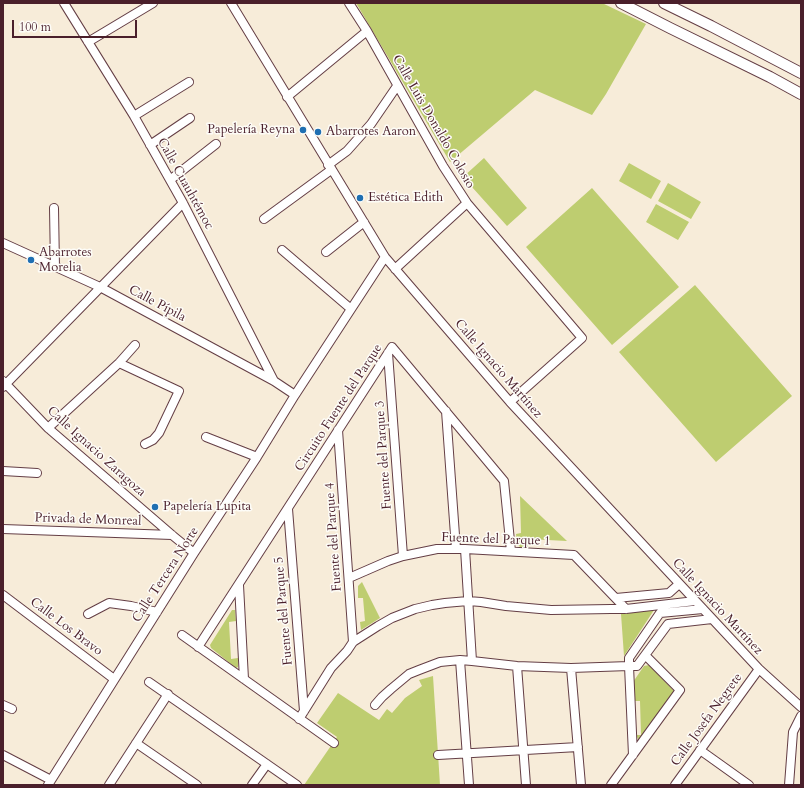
<!DOCTYPE html>
<html>
<head>
<meta charset="utf-8">
<style>
	body { margin:0 }
	#map { position:relative; width:804px; height:788px; overflow:hidden; background:#f7ecd9; font-family:Cardo,serif }
	canvas { display:block }
	.frame { position:absolute; inset:0; border:4px solid #4a1f2b; pointer-events:none }
	.scale { position:absolute; left:12px; top:20px; width:125px; height:18px; box-sizing:border-box; border:2px solid #4a1f2b; border-top:0; padding-left:5px; font-size:12px; line-height:14px; white-space:nowrap; color:#4a1f2b; -webkit-text-stroke:3px #fdfcf7; paint-order:stroke }
</style>
</head>
<body>
<div id="map">
<canvas width="804" height="788"></canvas>
<div class="frame"></div>
<div class="scale">100 m</div>
</div>
<script>
const ctx = document.querySelector('canvas').getContext('2d');
ctx.lineJoin = 'round';
function paint(path, color) { ctx.fillStyle = color; ctx.fill(path, 'evenodd'); }
const toPath = rows => new Path2D(rows.map(r => 'M' + r).join(''));
function trace(path, color, width, dash) { ctx.strokeStyle = color; ctx.lineWidth = width; ctx.lineCap = dash ? 'butt' : 'round'; ctx.setLineDash(dash || []); ctx.stroke(path); }
function label(font, color, halo, rows, align = 'center') {
  ctx.font = font + ' Cardo,serif'; ctx.lineWidth = 3; ctx.setLineDash([]); ctx.textBaseline = 'middle'; ctx.strokeStyle = halo; ctx.fillStyle = color; for (const [text, x, y, turn = 0] of rows) {
    ctx.save(); ctx.translate(x, y); ctx.rotate((+turn || 0) * Math.PI / 180); ctx.textAlign = isNaN(turn) ? turn : align; if (halo) ctx.strokeText(text, 0, 0); ctx.fillText(text, 0, 0); ctx.restore();
  }
}
const green = toPath([
	[356,3,602,3,646,24,606,94,592,115,535,90,450,162],
	[484,158,527,208,507,226,463,177],
	[629,163,661,181,651,199,619,181],
	[668,183,701,202,691,219,658,201],
	[592,188,679,287,612,345,526,247],
	[656,204,689,222,678,240,646,222],
	[695,285,792,396,716,462,619,352],
	[520,496,567,541,528,539,528,547,520,547,517,543,516,534,521,533],
	[362,582,380,618,361,630,360,622,365,621,363,598,358,598,358,586],
	[232,610,235,610,236,621,229,622,231,659,238,658,238,667,236,668,211,648,210,645],
	[654,610,624,656,621,614],
	[649,665,674,691,675,695,641,739,638,739,636,735,641,735,640,701,634,701,633,682,644,666],
	[433,676,440,785,304,785,337,737,317,723,338,693,379,720,387,709,392,713,405,698,422,686,419,680]
]);
const minor = toPath([
	[64,3,134,116,183,203,274,381],
	[231,3,385,257,510,402,759,669,801,707],
	[349,3,367,31,443,166,467,203,582,338,510,402],
	[88,42,153,3],
	[287,97,367,31],
	[134,116,189,82],
	[150,145,190,118],
	[328,165,347,151,371,124,397,86],
	[170,180,216,144],
	[54,208,55,267],
	[264,219,331,170],
	[3,243,100,287,274,381,295,395],
	[282,250,351,309],
	[326,252,364,222],
	[395,269,467,203],
	[388,353,403,556],
	[119,363,179,391,159,433,153,440,145,444],
	[3,381,48,428,172,535,194,553],
	[3,387,183,203],
	[446,411,456,549],
	[48,428,119,363,135,345],
	[338,430,353,642],
	[206,437,257,457],
	[3,471,37,473],
	[288,509,304,711],
	[3,529,172,535],
	[465,549,472,661],
	[349,578,388,561,403,556,437,549,465,549,574,555,626,609],
	[239,585,244,679],
	[3,595,114,679],
	[616,598,669,593,679,584],
	[703,609,660,613,629,658,629,666,637,666,668,624,712,619],
	[88,614,109,603,131,606,157,612],
	[182,635,334,743],
	[198,647,392,347,504,481,511,551],
	[460,660,469,785],
	[517,666,526,785],
	[571,668,581,785],
	[149,682,297,785],
	[3,705,12,709],
	[375,705,382,697,391,689,409,674,419,670,440,662,460,660,472,661,517,666,571,668,629,666,633,755],
	[299,719,331,668,347,651,353,642,378,626,392,618,415,609,432,605,445,603,468,601,481,602,506,606,551,610,611,609,626,609,695,601],
	[136,743,197,785],
	[700,750,749,785],
	[3,755,51,780],
	[438,755,578,747],
	[48,785,194,553,257,457,295,395,385,257],
	[109,785,168,694],
	[252,785,267,764],
	[611,785,680,690,645,655],
	[675,785,759,669],
	[789,785,793,732,801,716]
]);
const major = toPath([
	[621,3,670,28,770,77,801,94],
	[664,3,711,26,801,73]
]);
const markers = [
	[303,130,4,"#1f6fb2"],
	[318,132,4,"#1f6fb2"],
	[360,198,4,"#1f6fb2"],
	[31,260,4,"#1f6fb2"],
	[155,507,4,"#1f6fb2"]
];
const streetNames = [
	["Calle Luis Donaldo Colosio",433,122,60],
	["Calle Cuauhtémoc",185,184,61],
	["Calle Pípila",157,304,28],
	["Calle Ignacio Martínez",498,369,49],
	["Circuito Fuente del Parque",339,408,-57],
	["Calle Ignacio Zaragoza",96,452,42],
	["Fuente del Parque 3",384,455,-94],
	["Privada de Monreal",88,520,2],
	["Fuente del Parque 4",334,537,-94],
	["Fuente del Parque 1",496,540,2],
	["Calle Tercera Norte",166,575,-57],
	["Calle Ignacio Martínez",717,607,47],
	["Fuente del Parque 5",284,611,-95],
	["Calle Los Bravo",66,627,37],
	["Calle Josefa Negrete",707,720,-54]
];
const poiNames = [
	["Papelería Reyna",295,130,"right"],
	["Abarrotes Aaron",326,132],
	["Estética Edith",368,198],
	["Abarrotes",39,253],
	["Morelia",39,268],
	["Papelería Lupita",163,507]
];
paint(green, '#becd70');
trace(minor, '#643e45', 10);
trace(major, '#643e45', 12);
trace(minor, '#fff', 8);
trace(major, '#fff', 10);
for (const [x, y, r, color] of markers) { const dot = new Path2D(); dot.arc(x, y, r, 0, 2 * Math.PI); ctx.fillStyle = color; ctx.fill(dot); trace(dot, '#fdfcf7', 1.5); }
label('13px', '#4a1f2b', '#fdfcf7', streetNames);
label('13px', '#4a1f2b', '#fdfcf7', poiNames, 'left');
</script>
</body>
</html>
